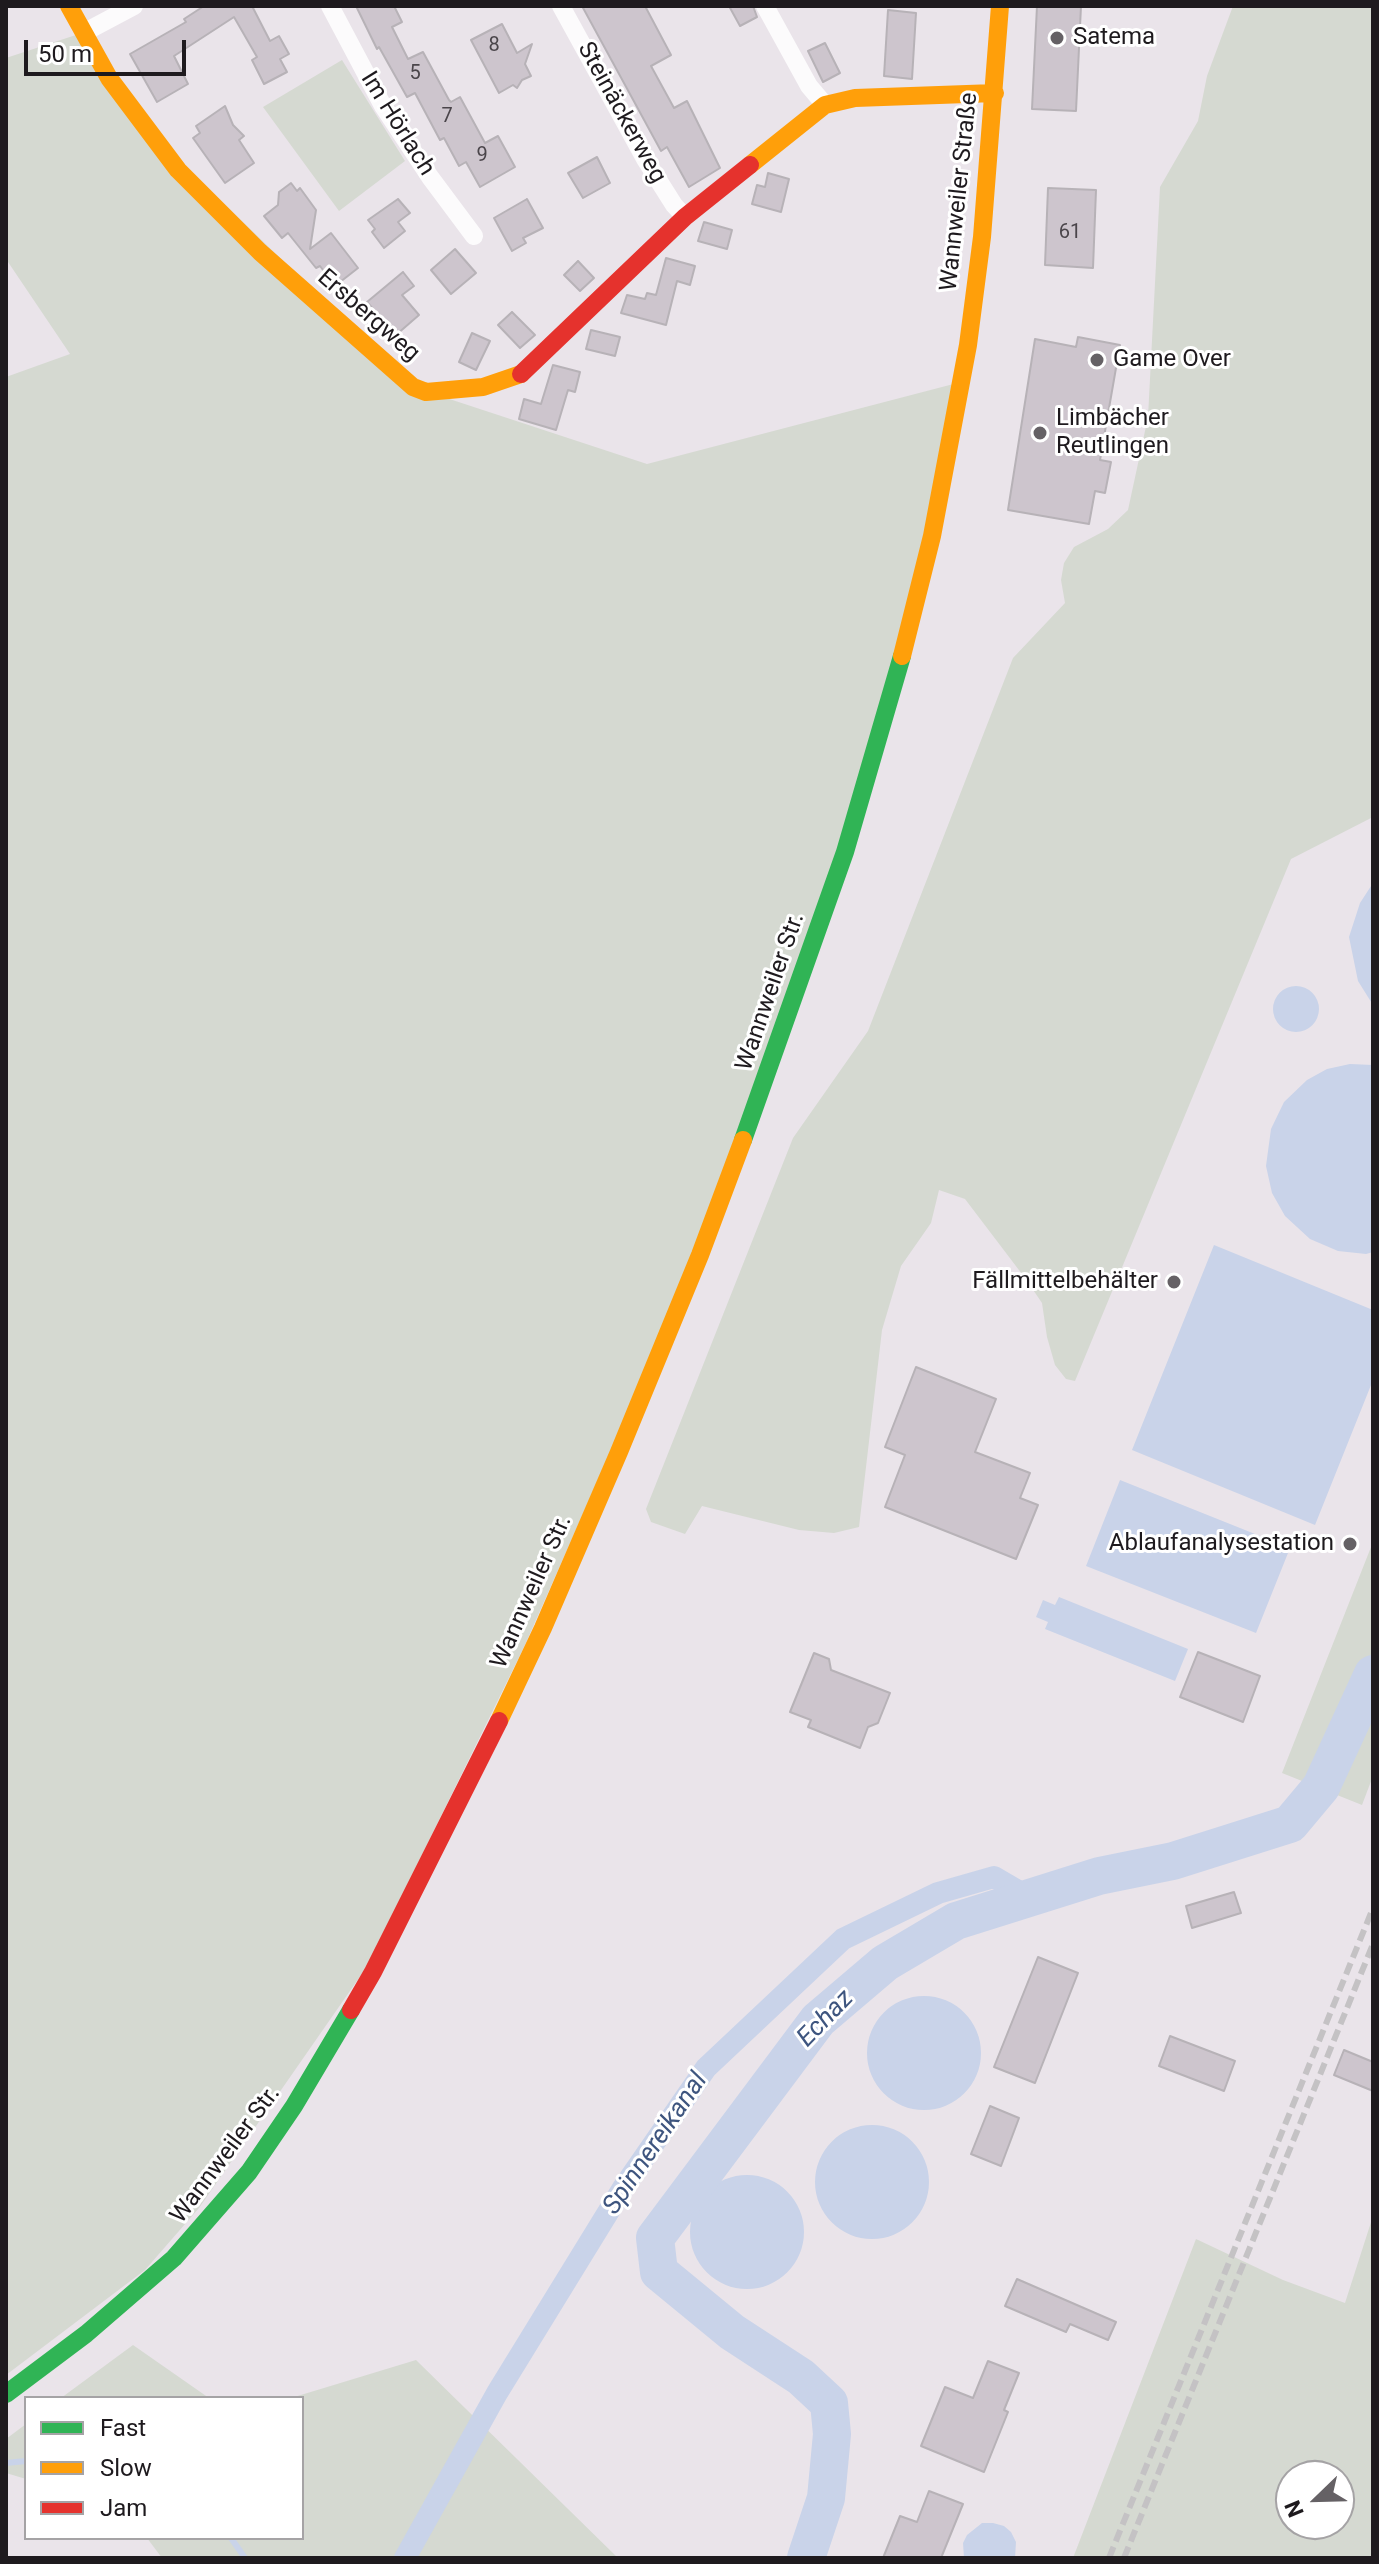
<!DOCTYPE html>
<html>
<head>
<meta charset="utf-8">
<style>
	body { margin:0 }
	#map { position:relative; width:1379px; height:2564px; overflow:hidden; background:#eae4ea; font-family:Roboto,sans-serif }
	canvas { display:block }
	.frame { position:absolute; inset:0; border:8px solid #1e1a1e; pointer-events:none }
	.legend { position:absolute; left:24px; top:2396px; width:280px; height:144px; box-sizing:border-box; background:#fff; border:2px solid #a5a3a5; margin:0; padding:10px 14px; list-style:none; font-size:24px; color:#1e1a1e }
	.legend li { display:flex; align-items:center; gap:16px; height:40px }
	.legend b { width:40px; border:2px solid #a5a3a5 }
	.north { position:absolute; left:1275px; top:2460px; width:80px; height:80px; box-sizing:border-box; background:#fff; border:2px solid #a5a3a5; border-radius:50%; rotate:247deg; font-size:22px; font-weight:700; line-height:32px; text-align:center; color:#1e1a1e }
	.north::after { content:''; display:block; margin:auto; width:28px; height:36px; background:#656165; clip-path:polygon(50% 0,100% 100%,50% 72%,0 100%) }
	.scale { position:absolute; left:24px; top:40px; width:162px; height:36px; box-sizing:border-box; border:4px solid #1e1a1e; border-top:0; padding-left:10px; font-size:24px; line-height:28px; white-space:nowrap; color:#1e1a1e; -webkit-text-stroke:6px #fff; paint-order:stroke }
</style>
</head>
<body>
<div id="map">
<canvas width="1379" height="2564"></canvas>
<div class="frame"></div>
<ul class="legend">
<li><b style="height:10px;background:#30b455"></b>Fast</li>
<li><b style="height:10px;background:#ff9f0a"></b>Slow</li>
<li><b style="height:10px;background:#e5322d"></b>Jam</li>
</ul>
<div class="north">N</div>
<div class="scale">50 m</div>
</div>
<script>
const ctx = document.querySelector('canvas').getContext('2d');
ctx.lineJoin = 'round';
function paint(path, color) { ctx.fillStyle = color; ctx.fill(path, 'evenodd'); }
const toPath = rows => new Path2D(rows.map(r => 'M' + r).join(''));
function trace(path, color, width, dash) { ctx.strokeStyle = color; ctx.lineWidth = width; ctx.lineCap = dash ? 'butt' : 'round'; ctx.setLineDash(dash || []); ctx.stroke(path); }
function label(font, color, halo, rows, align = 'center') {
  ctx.font = font + ' Roboto,sans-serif'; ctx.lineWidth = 6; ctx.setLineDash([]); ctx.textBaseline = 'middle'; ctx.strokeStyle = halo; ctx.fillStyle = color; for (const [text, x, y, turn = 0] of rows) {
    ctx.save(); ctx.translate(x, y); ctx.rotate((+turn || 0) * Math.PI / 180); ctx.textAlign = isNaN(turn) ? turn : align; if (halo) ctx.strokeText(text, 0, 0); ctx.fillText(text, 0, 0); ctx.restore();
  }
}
const green = toPath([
	[1233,6,1373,6,1373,817,1291,859,1075,1381,1066,1379,1055,1365,1047,1337,1042,1303,1025,1278,965,1199,939,1190,931,1223,901,1266,882,1330,859,1527,834,1533,799,1530,702,1506,685,1534,651,1522,646,1509,793,1138,868,1031,1013,658,1065,603,1061,580,1064,563,1074,547,1108,529,1128,510,1148,417,1160,187,1198,121,1207,76],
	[85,32,143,125,413,387,647,464,965,381,901,671,697,1256,524,1647,368,1965,199,2208,145,2270,6,2375,6,377,70,354,6,259,6,58],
	[342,60,405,161,339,211,263,107],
	[1373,1542,1373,1776,1362,1805,1282,1773],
	[1373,2216,1373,2558,1073,2558,1196,2239,1283,2280,1345,2303],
	[1291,2476,1339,2476,1339,2524,1291,2524],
	[133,2345,209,2398,61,2398],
	[416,2360,618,2558,162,2558,147,2538,302,2538,302,2398,291,2398],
	[26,2424,26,2479,6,2473,6,2439]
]);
const water = toPath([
	[1373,883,1373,1005,1358,981,1349,937,1360,903],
	'1273 1009a23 23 0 1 1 46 0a23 23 0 1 1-46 0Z',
	[1350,1064,1373,1065,1373,1252,1366,1254,1338,1251,1310,1239,1285,1216,1272,1193,1266,1166,1271,1129,1284,1102,1307,1080,1327,1069],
	[1214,1245,1373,1310,1373,1380,1315,1525,1132,1450],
	[1120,1480,1290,1548,1256,1633,1086,1566],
	[1059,1597,1188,1649,1175,1681,1045,1629,1048,1622,1036,1617,1043,1600,1055,1605],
	'867 2053a57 57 0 1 1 114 0a57 57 0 1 1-114 0Z',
	'815 2182a57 57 0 1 1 114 0a57 57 0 1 1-114 0Z',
	'690 2232a57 57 0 1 1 114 0a57 57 0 1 1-114 0Z',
	[982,2523,993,2523,1004,2526,1011,2532,1016,2542,1015,2558,964,2558,963,2543,967,2535]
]);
const stream = toPath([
	[6,2463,26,2461],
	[231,2538,245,2558]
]);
const canal = toPath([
	[405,2558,497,2393,623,2188,706,2068,843,1939,938,1893,994,1877,1030,1898]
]);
const river = toPath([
	[806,2558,826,2498,832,2434,829,2403,801,2377,732,2332,659,2272,655,2238,818,2020,885,1963,956,1921,1099,1876,1173,1861,1290,1824,1321,1787,1373,1674]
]);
const building = toPath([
	[204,6,252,6,270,41,279,36,289,54,280,59,287,72,264,84,252,60,257,57,234,17,174,56,188,84,157,102,130,54,186,22,184,19,204,6],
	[356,6,394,6,402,22,392,27,408,59,423,52,449,100,451,102,460,97,485,143,498,136,515,167,480,187,466,162,459,166,444,138,440,140,415,93,407,97,379,47,377,49,356,6],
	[582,6,645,6,671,55,651,66,674,108,687,101,720,168,689,187,667,147,661,151,582,6],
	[729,6,753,6,757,17,740,26,729,6],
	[1037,6,1081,6,1076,111,1032,109,1037,6],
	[888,10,916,13,912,79,884,76,888,10],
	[502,24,517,53,532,44,525,64,531,76,522,80,517,88,513,85,499,93,471,40,502,24],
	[825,43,840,73,823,82,808,51,825,43],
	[225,106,233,125,244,136,239,140,254,163,225,183,193,138,200,133,196,126,225,106],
	[597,157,610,183,583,198,568,173,597,157],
	[768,173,789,179,781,212,752,204,757,185,765,187,768,173],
	[291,183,297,191,300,188,316,210,310,249,331,233,358,268,335,286,320,266,316,268,288,233,282,238,264,216,278,205,279,192,291,183],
	[1048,188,1096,190,1093,268,1045,265,1048,188],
	[398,199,410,213,398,222,405,231,384,248,372,232,375,229,368,220,398,199],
	[527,199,543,228,523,238,526,243,512,251,494,218,527,199],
	[704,222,732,230,727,249,698,241,704,222],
	[455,249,476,273,451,294,431,270,455,249],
	[666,258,695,266,690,285,677,281,666,325,621,313,627,295,645,299,647,293,656,295,666,258],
	[578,261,594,278,580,291,564,275,578,261],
	[403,272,414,286,402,295,419,315,396,335,367,302,403,272],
	[512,312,535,335,520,348,498,325,512,312],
	[591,330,620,337,615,356,586,349,591,330],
	[472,333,490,341,476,370,459,362,472,333],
	[1078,337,1120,345,1100,460,1111,462,1105,493,1095,491,1089,524,1008,510,1035,339,1076,347,1078,337],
	[553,365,580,372,575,392,568,390,556,430,519,419,524,399,541,404,553,365],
	[916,1367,996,1399,975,1452,1030,1473,1020,1498,1038,1505,1016,1559,885,1507,905,1455,885,1447,916,1367],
	[1198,1652,1260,1676,1243,1722,1180,1697,1198,1652],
	[814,1653,829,1659,831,1670,890,1693,878,1723,868,1727,860,1748,808,1727,811,1720,790,1712,814,1653],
	[1234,1892,1241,1913,1192,1928,1186,1906,1234,1892],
	[1038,1957,1078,1973,1035,2083,994,2067,1038,1957],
	[1170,2036,1235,2061,1224,2091,1159,2066,1170,2036],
	[1344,2050,1373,2062,1373,2091,1334,2075,1344,2050],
	[990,2106,1019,2118,1001,2166,971,2154,990,2106],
	[1017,2279,1116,2322,1108,2340,1070,2324,1066,2332,1005,2306,1017,2279],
	[988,2361,1019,2373,1004,2410,1008,2412,984,2472,921,2446,945,2387,973,2398,988,2361],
	[929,2491,963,2504,941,2558,883,2558,900,2516,917,2522,929,2491]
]);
const street = toPath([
	[330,6,383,106,430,177,474,236],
	[561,6,645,159,674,205,685,217],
	[765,6,809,86,825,105],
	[85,32,134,6]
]);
const fast = toPath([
	[743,1140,845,852,902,656],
	[6,2394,86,2334,174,2258,249,2172,294,2106,351,2010]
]);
const slow = toPath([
	[69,6,109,78,178,170,260,252,413,387,426,392,483,387,521,374],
	[750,165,825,105,855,98,995,93],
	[902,656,932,536,968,345,982,237,1000,6],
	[499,1721,543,1628,619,1452,700,1255,743,1140]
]);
const jam = toPath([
	[521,374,685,217,750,165],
	[351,2010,373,1972,499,1721]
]);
const rail = toPath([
	[1109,2558,1373,1908],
	[1124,2558,1373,1944]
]);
const markers = [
	[1057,38,8,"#656165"],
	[1097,360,8,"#656165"],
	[1040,433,8,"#656165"],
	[1174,1282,8,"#656165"],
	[1350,1544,8,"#656165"]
];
const numberNames = [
	["8",494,46],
	["5",415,74],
	["7",447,117],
	["9",482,156],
	["61",1070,233]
];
const poiNames = [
	["Satema",1073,38],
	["Game Over",1113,360],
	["Limbächer",1056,419],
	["Reutlingen",1056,447],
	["Fällmittelbehälter",1158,1282,"right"],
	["Ablaufanalysestation",1334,1544,"right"]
];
const streetNames = [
	["Steinäckerweg",621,113,61],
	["Im Hörlach",397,124,58],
	["Wannweiler Straße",960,192,-84],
	["Ersbergweg",368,316,41],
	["Wannweiler Str.",771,992,-71],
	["Wannweiler Str.",532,1592,-66],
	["Wannweiler Str.",226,2155,-53]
];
const waterNames = [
	["Echaz",826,2019,-46],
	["Spinnereikanal",656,2144,-56]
];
paint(green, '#d5d9d1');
paint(water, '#c9d3e9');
trace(stream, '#c9d3e9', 6);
trace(canal, '#c9d3e9', 22);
trace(river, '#c9d3e9', 38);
paint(building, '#cdc5cd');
trace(building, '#b7b2b7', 2);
trace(street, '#fcfbfc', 18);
trace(fast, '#30b455', 18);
trace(slow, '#ff9f0a', 18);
trace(jam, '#e5322d', 18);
trace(rail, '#c4c2c4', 6, [12, 6]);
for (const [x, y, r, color] of markers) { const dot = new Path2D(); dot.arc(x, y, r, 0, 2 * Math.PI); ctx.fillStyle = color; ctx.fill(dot); trace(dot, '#fff', 3); }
label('20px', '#4a454a', null, numberNames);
label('24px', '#1e1a1e', '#fff', poiNames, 'left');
label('24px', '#1e1a1e', '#fff', streetNames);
label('italic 26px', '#3e557f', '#fff', waterNames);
</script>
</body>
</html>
